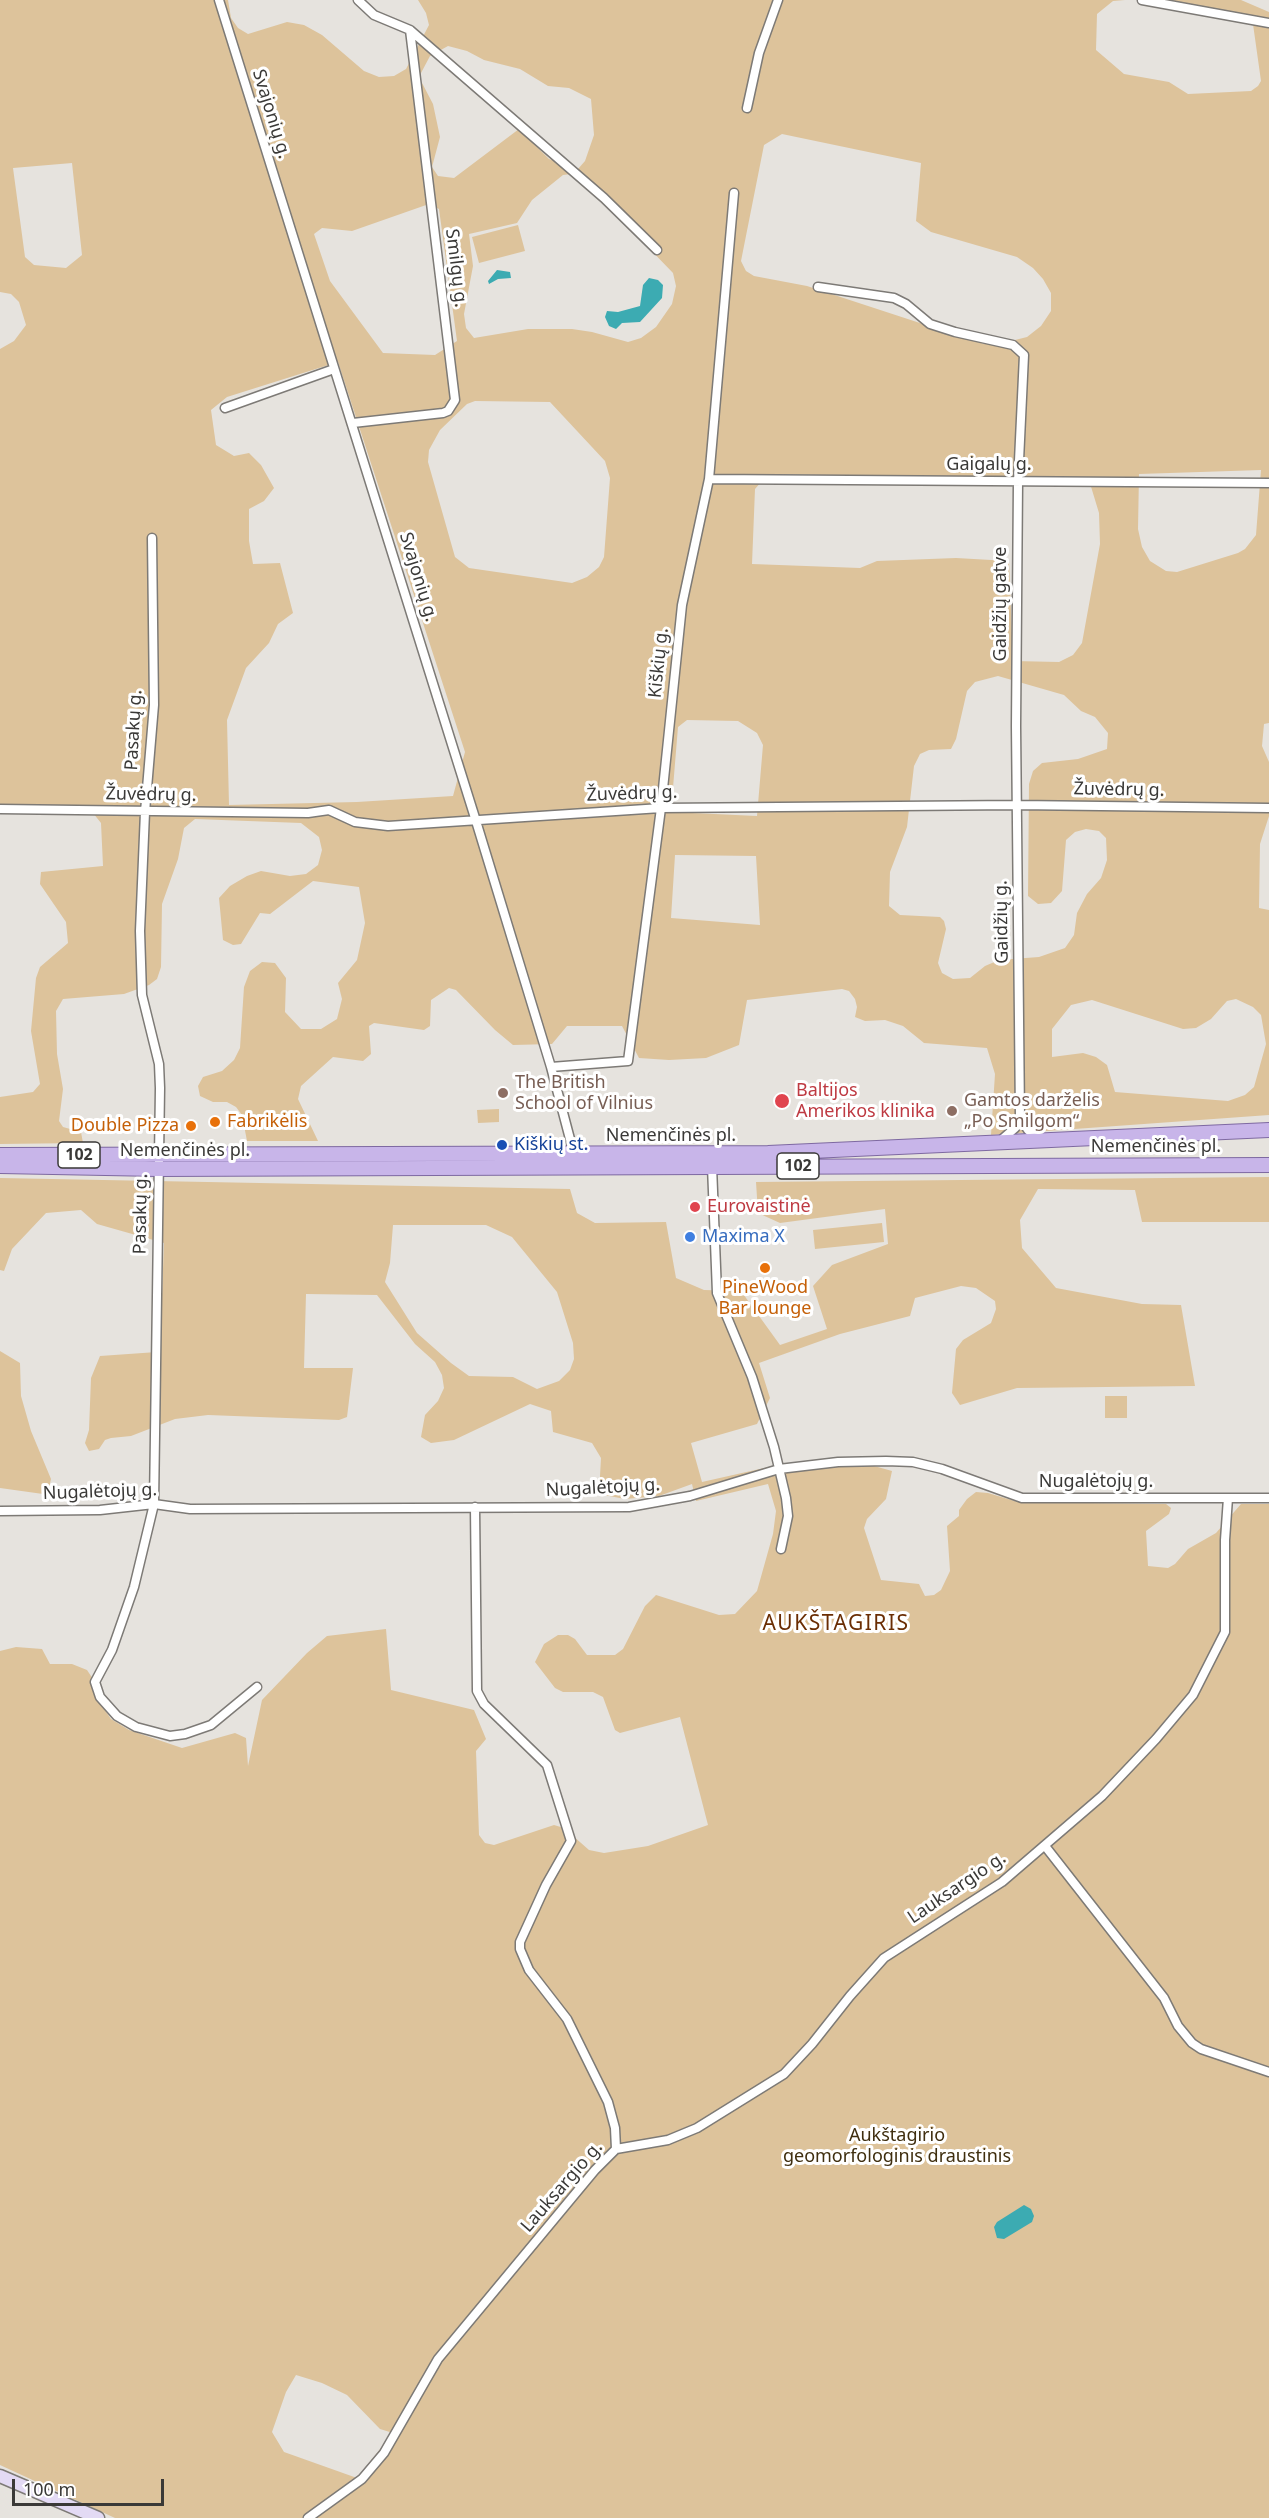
<!DOCTYPE html>
<html>
<head>
<meta charset="utf-8">
<style>
	body { margin:0 }
	#map { position:relative; width:1269px; height:2518px; overflow:hidden; background:#e6e3de; font-family:"Noto Sans",sans-serif }
	canvas { display:block }
	.scale { position:absolute; left:12px; top:2479px; width:152px; height:27px; box-sizing:border-box; border:3px solid #3a3937; border-top:0; padding-left:8px; font-size:18px; line-height:21px; white-space:nowrap; color:#3a3937; -webkit-text-stroke:4px #fff; paint-order:stroke }
</style>
</head>
<body>
<div id="map">
<canvas width="1269" height="2518"></canvas>
<div class="scale">100 m</div>
</div>
<script>
const ctx = document.querySelector('canvas').getContext('2d');
ctx.lineJoin = 'round';
function paint(path, color) { ctx.fillStyle = color; ctx.fill(path, 'evenodd'); }
const toPath = rows => new Path2D(rows.map(r => 'M' + r).join(''));
function trace(path, color, width, dash) { ctx.strokeStyle = color; ctx.lineWidth = width; ctx.lineCap = dash ? 'butt' : 'round'; ctx.setLineDash(dash || []); ctx.stroke(path); }
function label(font, color, halo, rows, align = 'center') {
  ctx.font = font + ' "Noto Sans",sans-serif'; ctx.lineWidth = 6; ctx.setLineDash([]); ctx.textBaseline = 'middle'; ctx.strokeStyle = halo; ctx.fillStyle = color; for (const [text, x, y, turn = 0] of rows) {
    ctx.save(); ctx.translate(x, y); ctx.rotate((+turn || 0) * Math.PI / 180); ctx.textAlign = isNaN(turn) ? turn : align; if (halo) ctx.strokeText(text, 0, 0); ctx.fillText(text, 0, 0); ctx.restore();
  }
}
const green = toPath([
	[0,0,228,0,231,18,238,28,248,34,287,22,304,25,322,35,364,71,379,77,394,76,406,69,429,25,426,13,418,0,1125,0,1113,1,1097,14,1096,50,1124,74,1169,82,1188,94,1251,91,1258,86,1261,81,1252,17,1159,0,1241,0,1269,12,1269,723,1264,724,1262,746,1269,762,1269,816,1260,844,1259,908,1269,910,1269,1115,991,1135,995,1074,987,1048,924,1043,903,1026,885,1020,865,1021,855,1017,857,1007,855,999,849,991,842,989,747,1000,739,1045,706,1058,669,1060,639,1058,622,1026,567,1026,552,1044,513,1045,495,1030,456,990,449,988,431,1000,430,1026,424,1030,374,1023,369,1026,371,1054,363,1061,333,1057,301,1086,298,1099,318,1141,247,1141,242,1115,236,1107,227,1102,213,1102,200,1096,198,1086,203,1077,222,1071,234,1060,240,1048,244,987,250,971,262,962,275,963,286,978,285,1012,301,1029,321,1029,337,1019,342,999,338,983,357,960,365,923,359,887,313,881,270,914,260,913,241,944,233,945,223,940,219,898,230,886,247,876,261,871,290,876,306,874,318,865,322,850,319,837,301,823,195,819,184,828,178,859,162,904,161,967,157,979,149,985,124,994,63,999,56,1011,57,1054,63,1089,59,1121,63,1127,81,1132,83,1143,0,1144,0,1097,33,1092,40,1084,31,1031,36,978,40,967,68,943,66,922,40,884,41,872,103,866,101,823,89,808,0,804,0,349,14,341,26,325,19,302,11,294,0,292],
	[448,46,467,51,484,60,520,69,548,86,569,88,591,99,594,135,585,161,578,169,549,159,519,129,454,178,438,176,432,167,440,137,433,104,421,81,421,73,430,56],
	[782,134,921,163,916,221,931,232,1017,257,1033,268,1043,279,1051,293,1051,311,1041,326,1027,337,1007,342,984,344,807,286,754,276,746,271,741,261,764,145],
	[72,163,82,255,66,268,34,265,25,257,13,168],
	[571,174,615,213,673,273,676,286,672,304,656,327,641,338,628,342,592,332,572,329,528,329,474,338,466,328,464,314,473,266,469,234,517,223,532,200,563,175],
	[429,204,439,209,457,341,435,355,383,353,330,281,314,234,322,228,352,231],
	[338,362,465,752,453,796,357,802,229,805,227,720,246,668,269,643,278,624,293,613,280,563,253,564,249,541,249,509,264,501,274,488,261,465,249,453,234,456,216,445,211,410,227,397],
	[475,401,550,402,605,461,610,478,604,557,599,567,587,577,572,583,469,568,455,557,428,462,429,450,440,430,467,404],
	[1261,470,1256,535,1245,549,1238,553,1177,572,1166,571,1150,561,1142,547,1138,529,1139,474],
	[768,474,1089,480,1099,513,1100,544,1082,643,1073,655,1059,662,1013,661,1009,561,956,558,877,561,860,568,752,564,755,489],
	[998,676,1064,695,1081,711,1095,717,1108,733,1107,749,1078,759,1042,763,1033,771,1029,784,1028,896,1038,904,1051,903,1062,891,1066,840,1075,832,1086,829,1099,831,1106,838,1107,860,1101,878,1087,894,1077,913,1074,935,1065,948,1039,957,999,960,985,966,970,978,953,979,942,973,938,963,946,929,944,921,940,917,900,915,889,906,890,872,907,827,914,766,920,754,929,750,951,749,956,739,967,691,975,682],
	[687,720,738,721,757,733,763,745,757,816,671,812,678,727],
	[675,855,756,856,760,925,671,918],
	[1236,999,1253,1007,1261,1015,1266,1044,1254,1087,1245,1095,1228,1101,1115,1092,1107,1065,1096,1057,1083,1053,1052,1057,1052,1029,1071,1005,1092,1000,1183,1029,1196,1028,1211,1019,1227,1001],
	[518,225,525,251,479,263,472,237],
	[499,1109,499,1122,478,1123,477,1110],
	[1269,1177,1269,1222,1142,1222,1135,1190,1038,1189,1020,1220,1022,1248,1056,1288,1142,1304,1181,1305,1195,1386,1017,1388,960,1405,952,1393,956,1349,963,1340,991,1323,996,1309,995,1301,976,1288,961,1286,915,1298,910,1316,840,1334,759,1363,770,1398,757,1424,691,1443,702,1482,773,1466,842,1457,892,1471,886,1499,867,1519,864,1528,881,1580,919,1584,925,1596,934,1595,941,1590,950,1571,947,1526,959,1516,959,1510,967,1499,976,1492,988,1493,1018,1502,1166,1504,1171,1508,1169,1514,1146,1531,1148,1566,1168,1568,1175,1564,1188,1549,1216,1533,1241,1504,1269,1504,1269,2518,115,2518,0,2465,0,1651,16,1647,42,1649,50,1664,72,1664,87,1670,93,1679,94,1694,111,1719,129,1730,182,1748,235,1733,246,1738,248,1766,262,1700,307,1653,327,1636,386,1629,391,1690,474,1710,486,1739,476,1751,479,1835,485,1843,494,1845,554,1825,564,1828,589,1850,604,1853,648,1846,708,1825,680,1717,620,1733,615,1730,603,1697,593,1692,563,1692,555,1688,535,1662,544,1644,558,1635,568,1635,575,1639,587,1655,615,1655,623,1649,645,1606,656,1595,719,1615,735,1614,757,1591,773,1534,776,1511,768,1484,696,1501,692,1484,659,1496,625,1499,599,1494,601,1458,592,1443,553,1432,551,1411,530,1404,454,1440,431,1443,421,1437,425,1415,438,1401,444,1388,442,1375,435,1362,415,1344,377,1295,306,1294,304,1368,353,1368,347,1417,339,1420,208,1415,175,1419,131,1436,111,1438,105,1440,99,1449,89,1451,85,1443,89,1430,91,1378,100,1356,157,1352,160,1347,164,1243,97,1224,81,1210,46,1213,12,1249,4,1271,0,1270,0,1178,570,1189,577,1213,595,1223,666,1222,676,1278,704,1290,741,1291,780,1345,827,1329,813,1286,832,1265,888,1244,885,1209,780,1223,758,1213,756,1182],
	[393,1225,486,1225,512,1237,557,1292,573,1343,574,1359,570,1370,559,1381,537,1389,513,1377,469,1376,451,1363,417,1333,385,1282,390,1263],
	[296,2375,322,2383,347,2395,380,2429,393,2433,357,2478,284,2452,272,2432,286,2392],
	[882,1223,884,1242,815,1249,813,1230],
	[0,1351,20,1363,21,1396,31,1431,51,1479,49,1488,43,1494,0,1488],
	[1105,1396,1127,1396,1127,1418,1105,1418]
]);
const water = toPath([
	[497,270,510,272,511,278,498,279,489,284,488,281],
	[649,278,658,280,663,285,662,298,640,322,622,323,616,329,609,326,605,317,607,311,618,312,640,306,643,285],
	[1024,2205,1031,2209,1034,2216,1032,2222,1004,2239,997,2238,994,2227,997,2222]
]);
const street = toPath([
	[219,0,476,821,551,1067,575,1158],
	[358,0,374,15,410,30,604,198,657,250],
	[1142,0,1269,23],
	[747,108,759,53,778,0],
	[818,287,894,298,906,304,930,324,955,332,1013,345,1024,355,1018,482,1016,726,1020,1118,1015,1128,999,1142],
	[225,408,334,369],
	[353,423,443,413,448,411,455,400,410,30],
	[709,479,1269,483],
	[152,538,154,705,145,812,140,931,142,995,159,1064,160,1088,154,1504,134,1587,112,1650,95,1682,100,1697,117,1716,136,1727,170,1736,185,1734,211,1725,257,1687],
	[0,809,308,813,329,810,355,822,388,826,661,808,1017,805,1269,808],
	[551,1067,628,1061,661,808,682,605,709,479,734,193],
	[1020,1118,1028,1130,1040,1139],
	[712,1166,717,1293,752,1377,774,1447,786,1498,788,1516,781,1549],
	[475,1507,477,1691,484,1704,547,1765,571,1841,546,1885,520,1942,520,1949,529,1970,567,2019,608,2102,615,2128,616,2149],
	[0,1511,100,1510,154,1504,190,1509,629,1507,690,1496,779,1469,838,1462,886,1461,913,1462,942,1469,1022,1498,1269,1498],
	[1045,1846,1164,1998,1178,2026,1192,2043,1201,2049,1269,2072],
	[308,2518,362,2479,384,2453,438,2359,595,2170,616,2149,668,2140,697,2128,784,2074,812,2044,850,1996,884,1958,1002,1882,1102,1796,1156,1739,1193,1695,1225,1632,1225,1540,1228,1498]
]);
const secondary = toPath([
	[0,2476,98,2518]
]);
const primary = toPath([
	[0,1155,768,1153,1269,1130],
	[0,1166,158,1169,1269,1165]
]);
const markers = [
	[503,1093,6,"#8d6e63"],
	[782,1101,8,"#e0444e"],
	[952,1111,6,"#8d6e63"],
	[215,1122,6,"#e8710a"],
	[191,1126,6,"#e8710a"],
	[502,1145,6,"#1a4fb4"],
	[695,1207,6,"#e0444e"],
	[690,1237,6,"#3f7fe0"],
	[765,1268,6,"#e8710a"]
];
const shields = [
	[79,1155,42],
	[798,1166,42]
];
const shieldNames = [
	["102",79,1155],
	["102",798,1166]
];
const streetNames = [
	["Svajonių g.",271,114,73],
	["Smilgų g.",456,268,83],
	["Gaigalų g.",989,465],
	["Svajonių g.",418,577,73],
	["Gaidžių gatve",1001,604,-90],
	["Kiškių g.",659,663,-84],
	["Pasakų g.",134,730,-87],
	["Žuvėdrų g.",1119,790,1],
	["Žuvėdrų g.",632,794,-2],
	["Žuvėdrų g.",151,795,1],
	["Gaidžių g.",1002,922,-91],
	["Nemenčinės pl.",671,1136],
	["Nemenčinės pl.",1156,1147],
	["Nemenčinės pl.",185,1151],
	["Pasakų g.",141,1214,-89],
	["Nugalėtojų g.",1096,1482],
	["Nugalėtojų g.",603,1488,-3],
	["Nugalėtojų g.",100,1492,-2],
	["Lauksargio g.",957,1888,-34],
	["Lauksargio g.",562,2187,-49]
];
const educationNames = [
	["The British",515,1083],
	["School of Vilnius",515,1104],
	["Gamtos darželis",964,1101],
	["„Po Smilgom“",964,1122]
];
const healthNames = [
	["Baltijos",796,1091],
	["Amerikos klinika",796,1112],
	["Eurovaistinė",707,1207]
];
const foodNames = [
	["Fabrikėlis",227,1122],
	["Double Pizza",179,1126,"right"],
	["PineWood",765,1288,"center"],
	["Bar lounge",765,1309,"center"]
];
const transitNames = [
	["Kiškių st.",514,1145]
];
const shopNames = [
	["Maxima X",702,1237]
];
const parkNames = [
	["Aukštagirio",897,2136],
	["geomorfologinis draustinis",897,2157]
];
const quarterNames = [
	["AUKŠTAGIRIS",836,1624]
];
paint(green, '#ddc39b');
paint(water, '#3cabb2');
trace(street, '#7d7a76', 11);
trace(secondary, '#7d7a76', 15);
trace(primary, '#7e69a1', 16);
trace(street, '#fff', 8);
trace(secondary, '#e3daf4', 12);
trace(primary, '#c8b5e9', 14);
for (const [x, y, r, color] of markers) { const dot = new Path2D(); dot.arc(x, y, r, 0, 2 * Math.PI); ctx.fillStyle = color; ctx.fill(dot); trace(dot, '#fff', 2); }
for (const [x, y, w] of shields) { const box = new Path2D(); box.roundRect(x - w / 2, y - 13, w, 26, 4.5); ctx.fillStyle = '#fff'; ctx.fill(box); trace(box, '#3a3937', 1.5); }
label('bold 16px', '#3a3937', null, shieldNames);
label('18px', '#3a3937', '#fff', streetNames);
label('18px', '#785e54', '#fff', educationNames, 'left');
label('18px', '#be3a42', '#fff', healthNames, 'left');
label('18px', '#c56008', '#fff', foodNames, 'left');
label('18px', '#164399', '#fff', transitNames, 'left');
label('18px', '#366cbe', '#fff', shopNames, 'left');
label('18px', '#3f2e0f', '#fff', parkNames);
ctx.letterSpacing = '1.5px';
label('21px', '#6a2d03', '#fff', quarterNames);
ctx.letterSpacing = '0px';
</script>
</body>
</html>
